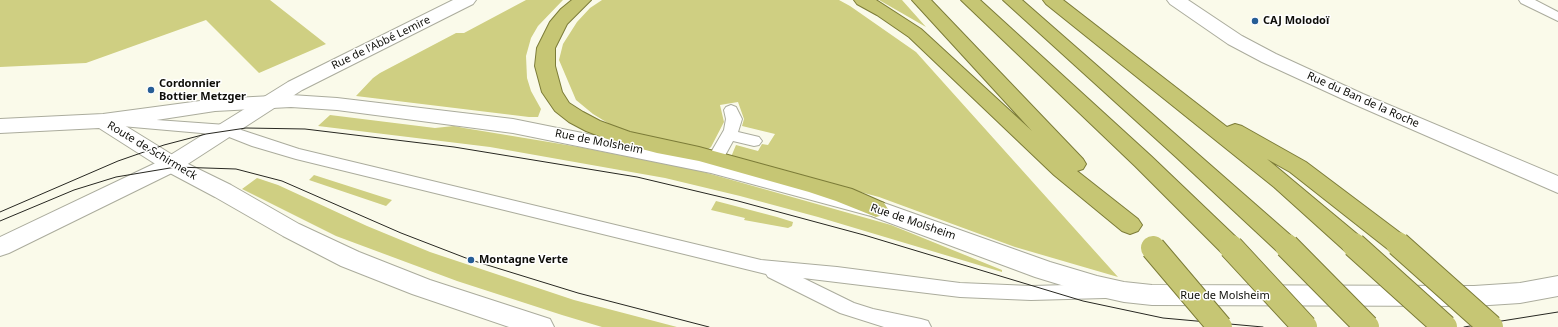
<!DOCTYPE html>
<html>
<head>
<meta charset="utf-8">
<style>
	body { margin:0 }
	canvas { display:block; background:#fafaea }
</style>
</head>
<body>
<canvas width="1558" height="327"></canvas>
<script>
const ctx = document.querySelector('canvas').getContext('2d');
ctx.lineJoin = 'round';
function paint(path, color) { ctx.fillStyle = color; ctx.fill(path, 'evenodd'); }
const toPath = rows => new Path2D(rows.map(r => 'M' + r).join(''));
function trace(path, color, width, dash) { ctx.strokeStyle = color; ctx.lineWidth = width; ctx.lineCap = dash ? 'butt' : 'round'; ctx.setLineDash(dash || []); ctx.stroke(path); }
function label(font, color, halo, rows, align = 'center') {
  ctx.font = font + ' "Noto Sans",sans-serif'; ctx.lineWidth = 3; ctx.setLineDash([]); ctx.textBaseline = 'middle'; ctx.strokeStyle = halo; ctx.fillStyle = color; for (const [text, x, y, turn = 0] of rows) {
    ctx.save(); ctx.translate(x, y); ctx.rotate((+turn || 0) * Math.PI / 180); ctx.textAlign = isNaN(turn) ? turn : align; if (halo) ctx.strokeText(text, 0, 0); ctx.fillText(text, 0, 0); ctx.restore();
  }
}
const green = toPath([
	[0,0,270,0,326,44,259,73,206,20,86,63,0,67],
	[526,0,563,0,538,26,531,38,526,56,527,78,531,91,541,109,538,117,529,117,356,96,373,78,380,73,456,33,464,33],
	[602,0,839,0,850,6,916,52,1118,277,1015,247,879,197,736,159,731,157,736,145,758,151,762,144,768,145,775,134,742,126,744,119,738,102,720,105,724,122,711,147,707,150,631,134,611,125,593,114,576,100,559,60,563,44,577,22,590,8],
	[879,0,902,0,926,27],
	[330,115,435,128,454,126,464,128,579,147,700,171,891,225,1002,270,1002,272,818,217,740,196,665,178,490,147,318,126],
	[314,175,392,200,386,206,309,180],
	[257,178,278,185,367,226,430,252,574,300,677,327,602,327,562,315,457,281,336,236,242,189],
	[716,201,777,217,793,222,792,226,788,228,744,220,745,218,711,210]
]);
const service = toPath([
	[1519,0,1535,0,1558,12,1558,21,1521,3,1519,0],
	[731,105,736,107,742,119,738,132,759,137,762,141,759,145,754,146,733,141,717,170,711,171,705,170,703,166,724,130,726,119,724,110,726,107,731,105],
	[115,117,226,125,299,149,761,260,837,267,960,283,1031,286,1105,284,1112,286,1114,291,1112,296,1105,298,1031,300,960,297,803,278,854,303,873,309,921,319,928,321,931,327,884,327,840,313,768,277,766,274,296,159,252,146,224,135,110,125,107,122,110,119,115,117]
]);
const minor = toPath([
	[453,0,476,0,473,4,302,90,180,169,9,253,0,256,0,237,164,159,288,82,453,0],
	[1167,0,1188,0,1242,36,1276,54,1363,94,1558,176,1558,193,1349,102,1262,62,1228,44,1170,4,1167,0]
]);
const secondary = toPath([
	[291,95,337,98,513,119,711,159,884,203,1050,262,1097,276,1124,282,1152,285,1474,286,1520,283,1558,276,1558,296,1520,303,1474,306,1152,305,1124,302,1097,296,1035,277,871,216,711,173,513,133,337,110,291,107,215,111,124,125,184,162,231,185,299,224,359,252,430,280,550,319,554,327,509,327,412,294,341,266,283,236,215,197,168,172,99,128,0,133,0,119,103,114,215,99,291,95]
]);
const trunk = toPath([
	[572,0,591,0,567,24,555,48,555,66,562,92,569,103,583,112,600,121,630,132,699,147,852,189,884,203,888,209,884,215,876,217,836,201,809,192,699,161,657,153,615,142,586,131,569,122,555,111,542,92,535,66,537,48,550,22,561,9,572,0],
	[854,0,876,0,921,29,1032,131,912,0,931,0,1083,159,1086,164,1083,169,1077,171,1138,219,1142,225,1138,231,1130,234,1122,231,1054,175,909,37,877,15,857,4,854,0],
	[961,0,980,0,1151,156,1240,241,1243,247,1240,253,1231,256,1222,253,1135,166,961,0],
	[1003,0,1022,0,1296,240,1299,246,1296,252,1287,255,1278,252,1176,157,1003,0],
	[1043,0,1063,0,1227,127,1235,124,1242,126,1306,162,1407,238,1410,244,1407,250,1398,253,1389,250,1290,172,1267,159,1363,239,1366,245,1363,251,1354,254,1345,251,1274,187,1046,4,1043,0]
]);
const tram = toPath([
	[0,212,118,161,164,145,206,134,246,128,305,129,454,147,637,177,738,201,864,235,1083,301,1163,318,1263,327],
	[0,221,74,190,116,177,176,167,236,169,282,181,401,233,471,260,578,293,709,327],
	[1464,327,1558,312]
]);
const trunkBridge = toPath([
	[1398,244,1491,327],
	[1354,245,1445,327],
	[1287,246,1367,327],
	[1231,247,1305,327],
	[1153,248,1220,327]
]);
const markers = [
	[1255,21,4,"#265d95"],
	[151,90,4,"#265d95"],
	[471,260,4,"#265d95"]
];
const poiNames = [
	["CAJ Molodoï",1263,21],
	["Cordonnier",159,84],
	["Bottier Metzger",159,97],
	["Montagne Verte",479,260]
];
const streetNames = [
	["Rue de l'Abbé Lemire",381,43,-26],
	["Rue du Ban de la Roche",1363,100,24],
	["Rue de Molsheim",599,142,11],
	["Route de Schirmeck",152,151,31],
	["Rue de Molsheim",913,222,19],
	["Rue de Molsheim",1225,296]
];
paint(green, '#cfcf82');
trace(service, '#abac9d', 2);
trace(minor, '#abac9d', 2);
trace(secondary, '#abac9d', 2);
trace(trunk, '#7c7c38', 2);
paint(service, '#fff');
paint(minor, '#fff');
paint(secondary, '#fff');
paint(trunk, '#c6c674');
trace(tram, '#272721', 1);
trace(trunkBridge, '#7c7c38', 26, []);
trace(trunkBridge, '#c6c674', 24);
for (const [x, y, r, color] of markers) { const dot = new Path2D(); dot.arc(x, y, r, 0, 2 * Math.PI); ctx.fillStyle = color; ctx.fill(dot); trace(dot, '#fff', 1.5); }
label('bold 11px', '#0e0e09', '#fff', poiNames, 'left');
label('11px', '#0e0e09', '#fff', streetNames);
</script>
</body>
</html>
